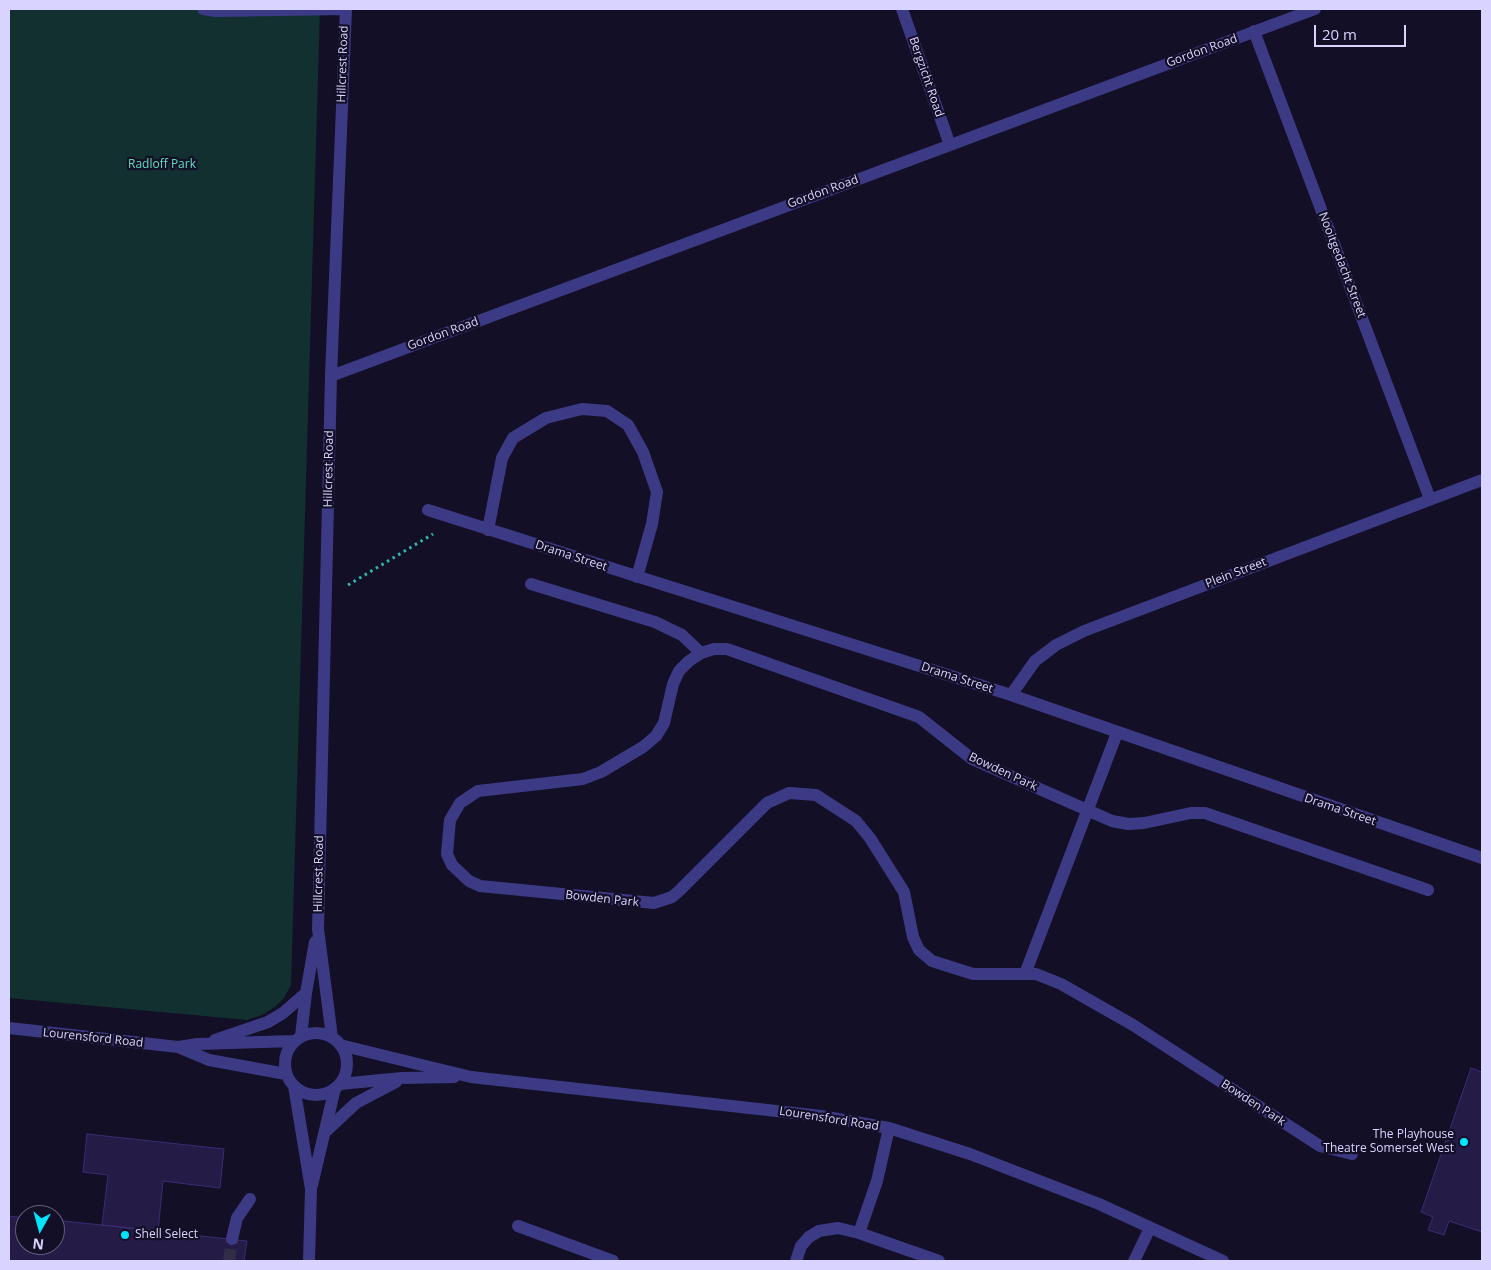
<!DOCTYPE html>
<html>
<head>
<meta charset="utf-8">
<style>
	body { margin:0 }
	#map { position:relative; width:1491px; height:1270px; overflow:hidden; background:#130f26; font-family:"Open Sans",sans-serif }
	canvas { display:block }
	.frame { position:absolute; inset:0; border:10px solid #d9d4ff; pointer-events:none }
	.north { position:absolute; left:15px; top:1205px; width:50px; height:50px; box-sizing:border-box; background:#130f26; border:1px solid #625e7d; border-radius:50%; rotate:187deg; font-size:14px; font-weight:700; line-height:20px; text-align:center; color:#d9d4ff }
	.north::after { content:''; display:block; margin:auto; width:18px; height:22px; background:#00e5ff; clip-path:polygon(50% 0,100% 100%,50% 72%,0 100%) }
	.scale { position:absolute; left:1314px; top:25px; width:92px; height:22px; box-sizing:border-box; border:2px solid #d9d4ff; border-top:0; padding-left:6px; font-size:15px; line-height:18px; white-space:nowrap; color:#d9d4ff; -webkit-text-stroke:4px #130f26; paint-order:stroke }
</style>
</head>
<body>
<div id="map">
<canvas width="1491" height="1270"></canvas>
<div class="frame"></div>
<div class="north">N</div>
<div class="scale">20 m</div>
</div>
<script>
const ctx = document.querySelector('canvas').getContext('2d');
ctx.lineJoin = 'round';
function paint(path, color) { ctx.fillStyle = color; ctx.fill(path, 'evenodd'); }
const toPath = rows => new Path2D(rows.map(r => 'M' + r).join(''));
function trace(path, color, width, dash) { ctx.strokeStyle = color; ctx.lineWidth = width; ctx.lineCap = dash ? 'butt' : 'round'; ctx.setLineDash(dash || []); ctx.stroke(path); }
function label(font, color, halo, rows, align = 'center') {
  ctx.font = font + ' "Open Sans",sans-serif'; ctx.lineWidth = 4.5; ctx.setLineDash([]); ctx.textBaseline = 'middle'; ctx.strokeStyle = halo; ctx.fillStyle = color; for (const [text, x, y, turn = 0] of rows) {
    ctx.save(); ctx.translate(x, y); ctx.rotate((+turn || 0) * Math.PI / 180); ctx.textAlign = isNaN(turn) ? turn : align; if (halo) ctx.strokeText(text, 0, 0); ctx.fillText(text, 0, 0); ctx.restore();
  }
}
const green = toPath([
	[9,9,320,9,291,985,284,998,275,1007,262,1015,247,1020,9,998]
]);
const building = toPath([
	[1471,1068,1482,1072,1482,1232,1449,1221,1444,1235,1428,1230,1433,1217,1421,1212,1471,1068],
	[87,1134,224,1149,220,1188,163,1181,158,1231,102,1225,108,1175,83,1172,87,1134],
	[9,1216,25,1218,25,1245,55,1245,55,1220,247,1241,244,1261,9,1261,9,1216]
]);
const minorTunnel = toPath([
	[229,1261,232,1239]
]);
const path = toPath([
	[348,585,433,534]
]);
const minor = toPath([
	[203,9,216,11,346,9],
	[902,9,950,145],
	[1254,31,1430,499],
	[331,376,1315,9],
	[428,510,1011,695,1482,858],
	[488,530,502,458,513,438,546,418,582,409,607,411,628,425,643,452,657,492,652,524,637,577],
	[531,584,655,622,682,635,701,653],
	[1011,695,1035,661,1056,645,1084,631,1482,480],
	[1025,974,1117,733],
	[9,1028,178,1047,209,1060,286,1074],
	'285 1064a31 31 0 1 1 62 0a31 31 0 1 1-62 0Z',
	[301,1036,306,993,315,942],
	[332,1037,318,929,331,376,346,9],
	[215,1040,268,1022,283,1013,306,993],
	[340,1045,471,1077,821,1116,889,1128,970,1154,1099,1204,1223,1261],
	[178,1047,198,1044,294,1041],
	[340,1084,402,1078,454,1077],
	[294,1086,311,1189,309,1261],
	[889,1128,877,1181,859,1233,939,1261],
	[325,1132,356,1103,396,1082],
	[1352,1154,1320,1146,1133,1025,1061,984,1036,974,973,974,932,961,919,950,913,937,904,892,870,838,856,821,816,795,789,793,767,803,679,891,672,897,654,903,480,886,469,881,452,865,447,854,450,820,460,803,478,791,583,779,601,772,643,747,656,736,664,723,673,684,679,671,689,661,701,653,714,649,727,649,919,717,972,759,1112,821,1128,824,1144,823,1191,813,1205,813,1428,890],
	[312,1185,335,1088],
	[518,1226,613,1261],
	[232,1239,237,1218,250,1199],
	[796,1261,801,1246,809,1237,819,1231,838,1228,859,1233],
	[1134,1261,1150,1228]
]);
const markers = [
	[1464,1142,5,"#00e5ff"],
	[125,1235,5,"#00e5ff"]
];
const streetNames = [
	["Gordon Road",1202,51,-20],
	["Hillcrest Road",343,64,-88],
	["Bergzicht Road",926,77,71],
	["Gordon Road",823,192,-20],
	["Nooitgedacht Street",1342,265,69],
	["Gordon Road",443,334,-20],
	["Hillcrest Road",329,469,-89],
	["Drama Street",571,556,18],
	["Plein Street",1236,573,-21],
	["Drama Street",957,678,18],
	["Bowden Park",1003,772,25],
	["Drama Street",1340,810,19],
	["Hillcrest Road",319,874,-89],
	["Bowden Park",602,899,6],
	["Lourensford Road",93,1038,6],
	["Bowden Park",1253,1103,33],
	["Lourensford Road",829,1119,9]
];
const parkNames = [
	["Radloff Park",162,165]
];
const poiNames = [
	["The Playhouse",1454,1135],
	["Theatre Somerset West",1454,1149],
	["Shell Select",135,1235,"left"]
];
paint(green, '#12302f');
paint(building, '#241b47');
trace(building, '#3b2d73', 1);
trace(minorTunnel, '#312d47', 12, [12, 6]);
trace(path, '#2fb8b0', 3, [2.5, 4]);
trace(minor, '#3d3a85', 12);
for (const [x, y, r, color] of markers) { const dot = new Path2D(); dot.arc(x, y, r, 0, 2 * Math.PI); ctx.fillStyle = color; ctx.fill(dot); trace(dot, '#130f26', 2); }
label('12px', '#d9d4ff', '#130f26', streetNames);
label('12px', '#5fe0c0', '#130f26', parkNames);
label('12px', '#d9d4ff', '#130f26', poiNames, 'right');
</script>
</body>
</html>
